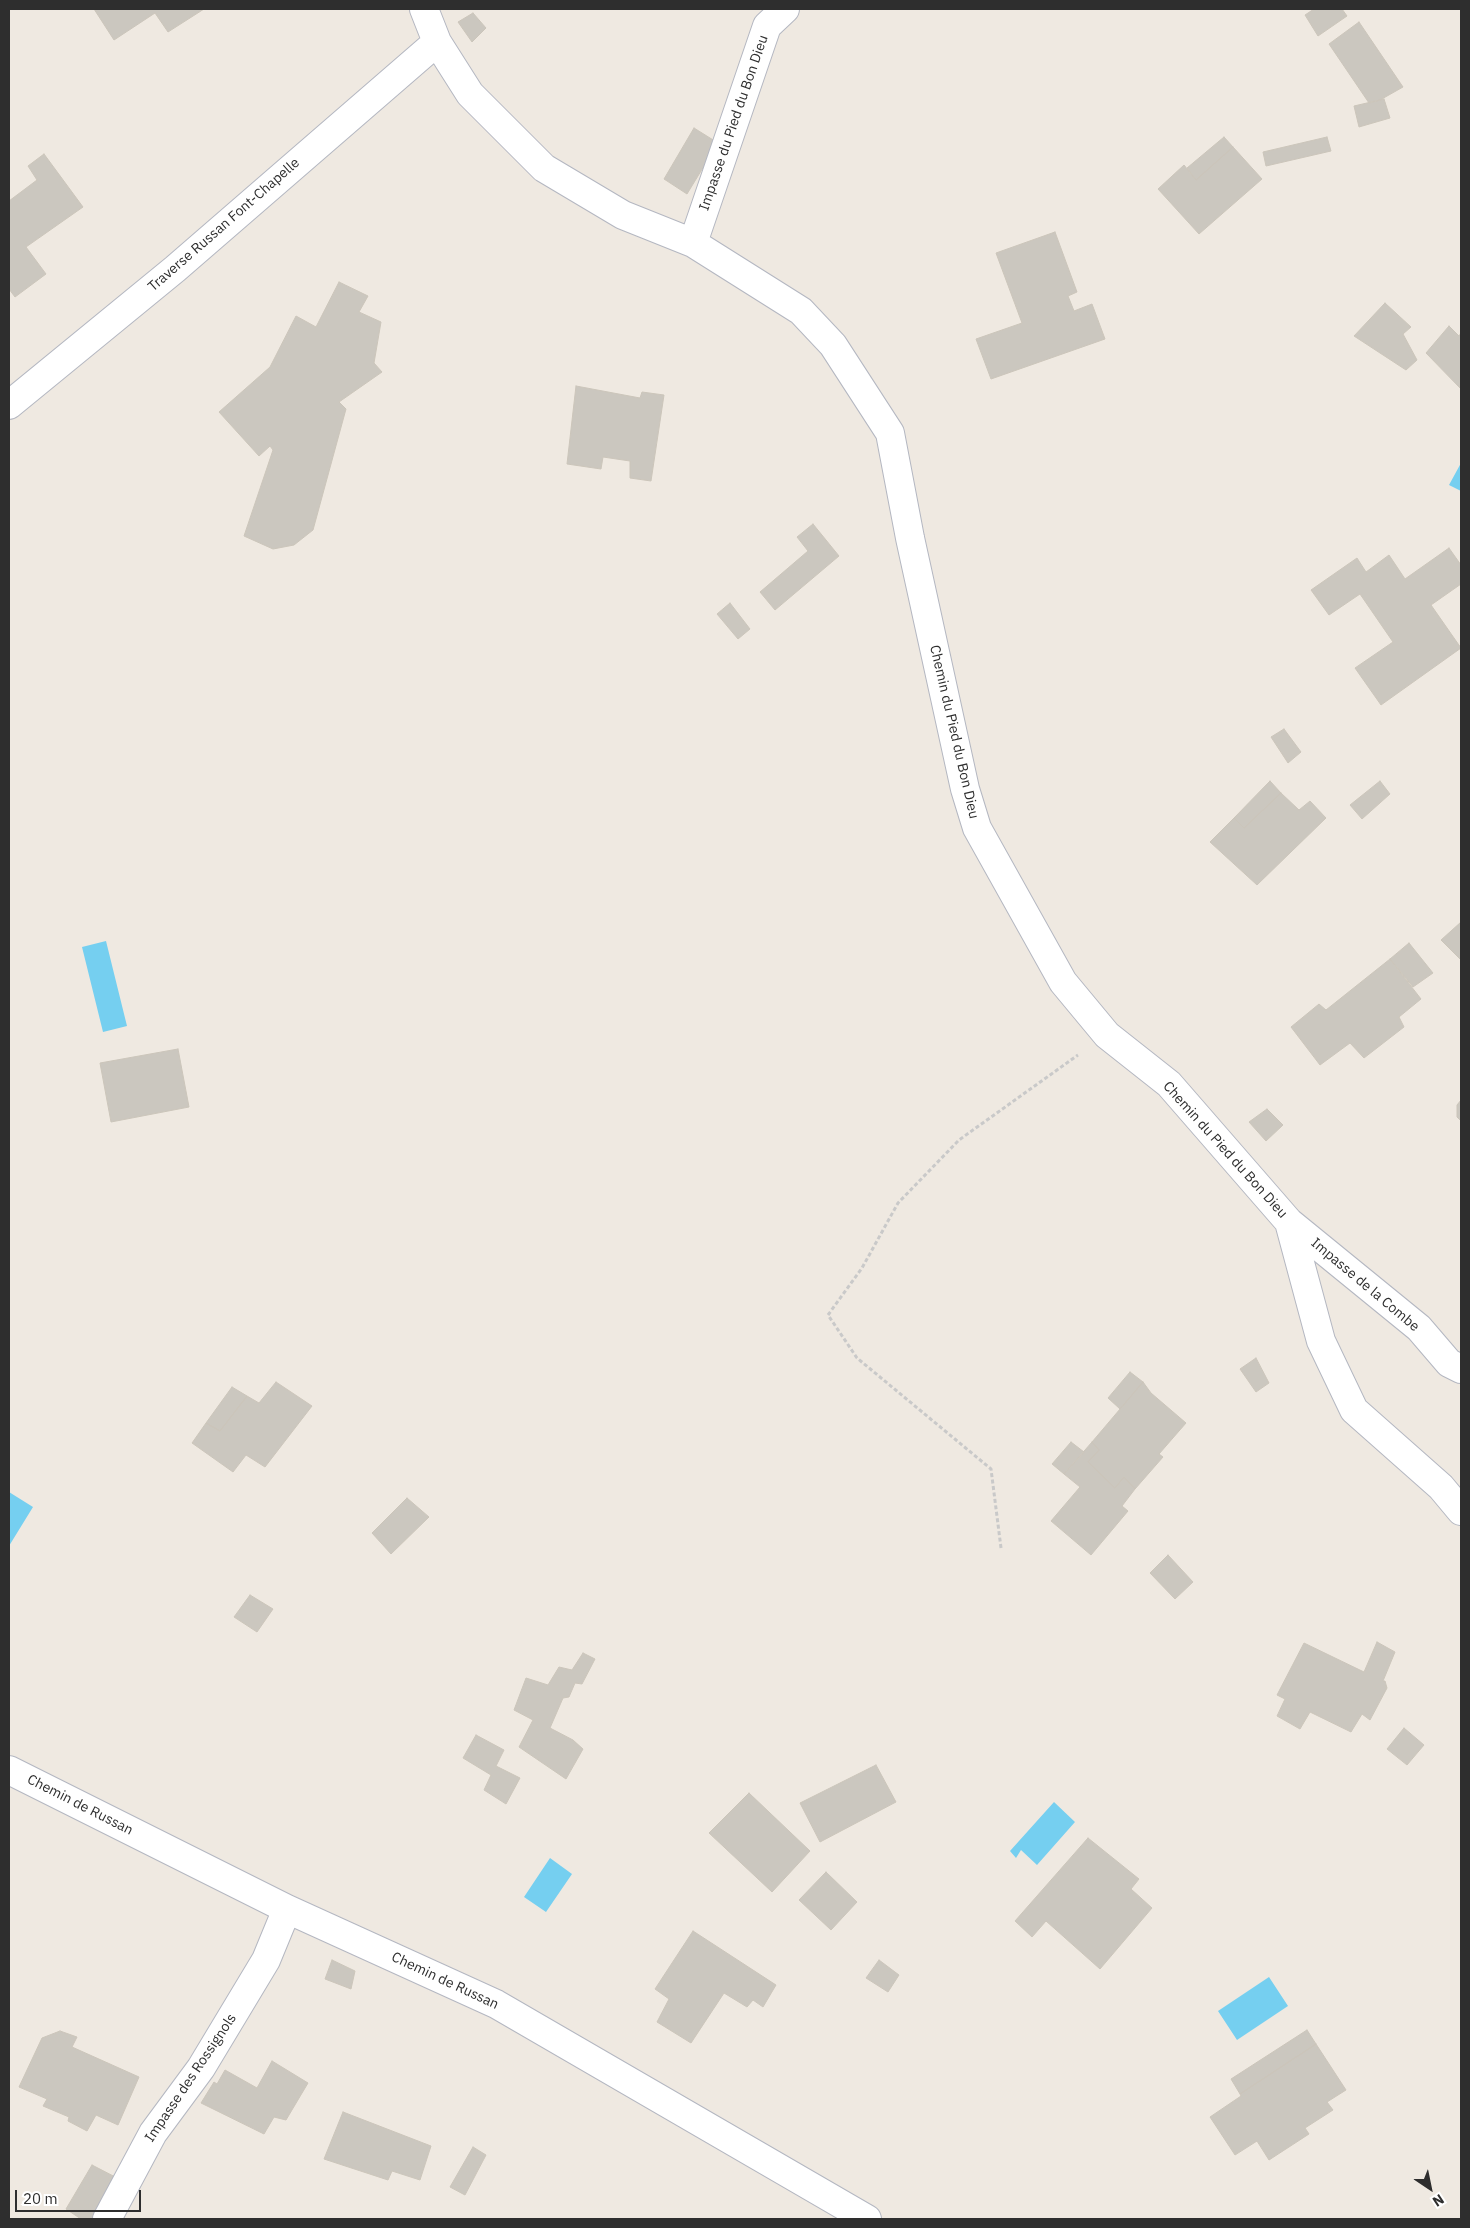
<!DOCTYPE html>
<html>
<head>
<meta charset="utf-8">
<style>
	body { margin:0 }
	#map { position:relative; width:1470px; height:2228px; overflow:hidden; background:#efe9e1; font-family:"IBM Plex Sans",sans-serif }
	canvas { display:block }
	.frame { position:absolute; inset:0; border:10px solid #2e2e2e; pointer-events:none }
	.north { position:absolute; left:1405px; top:2163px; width:50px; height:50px; -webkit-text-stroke:4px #fff; paint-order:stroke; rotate:146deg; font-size:14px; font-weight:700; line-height:20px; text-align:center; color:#2e2e2e }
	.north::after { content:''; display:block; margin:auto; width:18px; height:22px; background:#2e2e2e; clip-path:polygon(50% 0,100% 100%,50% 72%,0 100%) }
	.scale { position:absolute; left:15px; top:2190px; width:126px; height:22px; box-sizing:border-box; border:2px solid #2e2e2e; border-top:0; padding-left:6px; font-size:15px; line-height:18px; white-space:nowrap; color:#2e2e2e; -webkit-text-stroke:4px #fff; paint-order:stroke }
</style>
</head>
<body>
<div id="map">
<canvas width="1470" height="2228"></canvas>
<div class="frame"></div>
<div class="north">N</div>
<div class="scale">20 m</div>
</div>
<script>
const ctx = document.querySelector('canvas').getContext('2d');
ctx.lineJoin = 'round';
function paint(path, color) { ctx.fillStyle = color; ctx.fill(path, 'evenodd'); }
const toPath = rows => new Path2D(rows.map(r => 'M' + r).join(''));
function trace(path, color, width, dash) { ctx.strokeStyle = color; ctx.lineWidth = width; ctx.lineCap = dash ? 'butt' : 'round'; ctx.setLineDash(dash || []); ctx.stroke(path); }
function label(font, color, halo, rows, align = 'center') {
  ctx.font = font + ' "IBM Plex Sans",sans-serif'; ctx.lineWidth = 4.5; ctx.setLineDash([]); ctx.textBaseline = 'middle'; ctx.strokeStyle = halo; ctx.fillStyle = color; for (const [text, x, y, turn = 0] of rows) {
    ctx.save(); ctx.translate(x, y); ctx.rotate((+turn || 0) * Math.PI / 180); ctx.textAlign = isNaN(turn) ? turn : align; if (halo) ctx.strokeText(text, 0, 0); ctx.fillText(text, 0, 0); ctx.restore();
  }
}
const water = toPath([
	[1461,463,1461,491,1449,485],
	[106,941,127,1026,103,1032,82,947],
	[9,1492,33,1507,9,1546],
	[1054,1802,1075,1822,1037,1865,1021,1850,1016,1858,1010,1851],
	[550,1858,572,1874,546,1912,524,1897],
	[1269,1977,1288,2006,1237,2040,1218,2011]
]);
const building = toPath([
	[94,9,204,9,168,32,155,13,114,40,94,9],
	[1314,9,1342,9,1347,16,1318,36,1305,15,1314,9],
	[473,13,486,28,472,42,458,22,473,13],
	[1359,22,1403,87,1380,100,1369,103,1329,44,1359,22],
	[1384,99,1390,118,1359,127,1354,106,1384,99],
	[694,128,718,143,687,194,664,179,694,128],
	[1224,137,1233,147,1196,180,1187,168,1224,137],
	[1327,137,1331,151,1266,166,1263,152,1327,137],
	[1233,147,1262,179,1199,234,1158,189,1184,165,1196,180,1233,147],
	[44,154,83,207,26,247,46,274,15,297,9,289,9,201,37,180,28,166,44,154],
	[1055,232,1077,292,1068,296,1074,311,1092,304,1105,339,991,379,976,339,1022,323,996,253,1055,232],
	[339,282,368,296,359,312,381,322,374,363,382,372,339,402,346,409,313,530,294,545,273,549,244,536,273,450,270,446,259,456,219,412,270,367,296,316,316,327,339,282],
	[1385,303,1411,327,1403,334,1417,360,1406,370,1354,336,1385,303],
	[1449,326,1459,336,1461,333,1461,389,1426,353,1449,326],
	[576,386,640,398,642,392,664,395,651,481,630,478,630,461,603,457,601,469,567,464,576,386],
	[813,524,839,556,775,610,760,592,808,551,797,537,813,524],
	[1449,548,1461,565,1461,584,1431,605,1461,648,1381,705,1355,668,1393,642,1360,594,1329,615,1311,590,1357,558,1366,572,1389,555,1405,579,1449,548],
	[730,603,750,629,738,639,717,614,730,603],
	[1284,729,1301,752,1288,763,1271,737,1284,729],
	[1270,781,1281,793,1244,828,1234,818,1270,781],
	[1380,781,1390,794,1362,819,1350,805,1380,781],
	[1281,793,1299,810,1310,801,1326,818,1257,885,1210,842,1234,818,1244,828,1281,793],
	[1461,922,1461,958,1460,959,1441,940,1461,922],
	[1409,943,1433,973,1413,987,1390,959,1409,943],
	[1390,959,1421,999,1399,1017,1404,1027,1364,1058,1350,1043,1320,1065,1291,1027,1319,1004,1326,1010,1390,959],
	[178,1049,189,1107,111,1122,100,1063,178,1049],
	[1461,1100,1461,1121,1457,1117,1457,1105,1461,1100],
	[1267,1109,1283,1125,1266,1141,1249,1122,1267,1109],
	[1256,1358,1269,1383,1256,1392,1240,1369,1256,1358],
	[1130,1372,1143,1382,1120,1409,1108,1398,1130,1372],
	[276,1382,312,1406,265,1467,246,1455,233,1472,192,1443,206,1423,220,1431,247,1396,259,1403,276,1382],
	[1143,1382,1151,1393,1186,1423,1159,1454,1163,1457,1135,1489,1124,1477,1115,1488,1088,1462,1099,1450,1092,1442,1143,1382],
	[232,1387,247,1396,220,1431,206,1423,232,1387],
	[1071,1442,1084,1452,1064,1474,1052,1464,1071,1442],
	[1092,1442,1099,1450,1088,1462,1115,1488,1124,1477,1135,1489,1122,1506,1128,1511,1091,1555,1051,1521,1080,1487,1064,1474,1092,1442],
	[407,1498,429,1517,391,1554,372,1533,407,1498],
	[1168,1555,1193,1582,1175,1599,1150,1573,1168,1555],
	[250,1595,273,1609,257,1632,234,1617,250,1595],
	[1377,1642,1395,1652,1383,1681,1385,1681,1387,1688,1370,1720,1362,1714,1351,1732,1310,1712,1300,1729,1277,1716,1285,1699,1277,1695,1304,1643,1364,1672,1377,1642],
	[583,1653,595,1659,582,1684,575,1683,569,1697,563,1698,550,1728,573,1740,583,1749,566,1779,519,1747,533,1720,514,1710,526,1678,548,1685,559,1667,572,1670,583,1653],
	[1404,1728,1424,1745,1407,1765,1387,1749,1404,1728],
	[476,1735,504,1750,496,1766,520,1778,506,1804,484,1790,491,1775,463,1758,476,1735],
	[876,1765,896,1802,820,1842,800,1803,876,1765],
	[749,1793,810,1851,772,1892,709,1833,749,1793],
	[1088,1838,1139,1879,1131,1889,1152,1908,1100,1969,1046,1921,1032,1937,1015,1921,1088,1838],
	[826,1872,857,1902,831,1930,799,1900,826,1872],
	[693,1931,776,1985,763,2007,753,2000,747,2007,724,1993,691,2043,657,2022,669,1999,655,1989,693,1931],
	[332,1960,355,1971,351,1989,325,1979,332,1960],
	[879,1960,899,1975,888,1992,866,1978,879,1960],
	[1307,2030,1316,2044,1240,2094,1231,2079,1307,2030],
	[60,2031,77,2037,72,2047,139,2077,118,2125,96,2115,87,2131,68,2121,69,2117,43,2106,47,2099,19,2087,42,2038,60,2031],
	[1316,2044,1346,2090,1327,2102,1333,2110,1305,2128,1309,2134,1269,2160,1257,2141,1235,2155,1210,2117,1241,2096,1240,2094,1316,2044],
	[272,2061,308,2083,286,2120,274,2117,264,2134,201,2103,214,2082,217,2084,225,2070,257,2088,272,2061],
	[343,2112,431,2146,420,2180,392,2171,388,2180,324,2159,343,2112],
	[473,2147,486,2155,465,2195,450,2187,473,2147],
	[92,2165,121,2180,95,2219,81,2219,66,2209,92,2165]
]);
const path = toPath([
	[1001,1548,991,1469,857,1358,828,1315,862,1268,898,1203,959,1140,1078,1055]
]);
const minor = toPath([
	[424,9,437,42,470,94,544,168,623,215,693,243,801,311,833,345,890,433,910,538,965,789,977,828,1063,982,1107,1035,1169,1084,1289,1222,1321,1341,1354,1410,1441,1487,1461,1511],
	[693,243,767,26,785,9],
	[9,405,175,269,437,42],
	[1289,1222,1419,1328,1449,1363,1461,1369],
	[9,1770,287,1909,496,2004,867,2219],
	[107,2219,153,2133,201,2068,266,1960,287,1909]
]);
const streetNames = [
	["Impasse du Pied du Bon Dieu",734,123,-71],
	["Traverse Russan Font-Chapelle",224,225,-41],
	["Chemin du Pied du Bon Dieu",954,732,77],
	["Chemin du Pied du Bon Dieu",1225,1150,48],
	["Impasse de la Combe",1365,1285,40],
	["Chemin de Russan",80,1805,27],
	["Chemin de Russan",445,1981,25],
	["Impasse des Rossignols",191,2078,-56]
];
paint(water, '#75cff0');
paint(building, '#cbc7bf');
trace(building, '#cbc5ba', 1);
trace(minor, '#b4b7c1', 30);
trace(path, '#c9c9c9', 3, [4, 2.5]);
trace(minor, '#fff', 28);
label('14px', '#2e2e2e', '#fff', streetNames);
</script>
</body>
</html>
